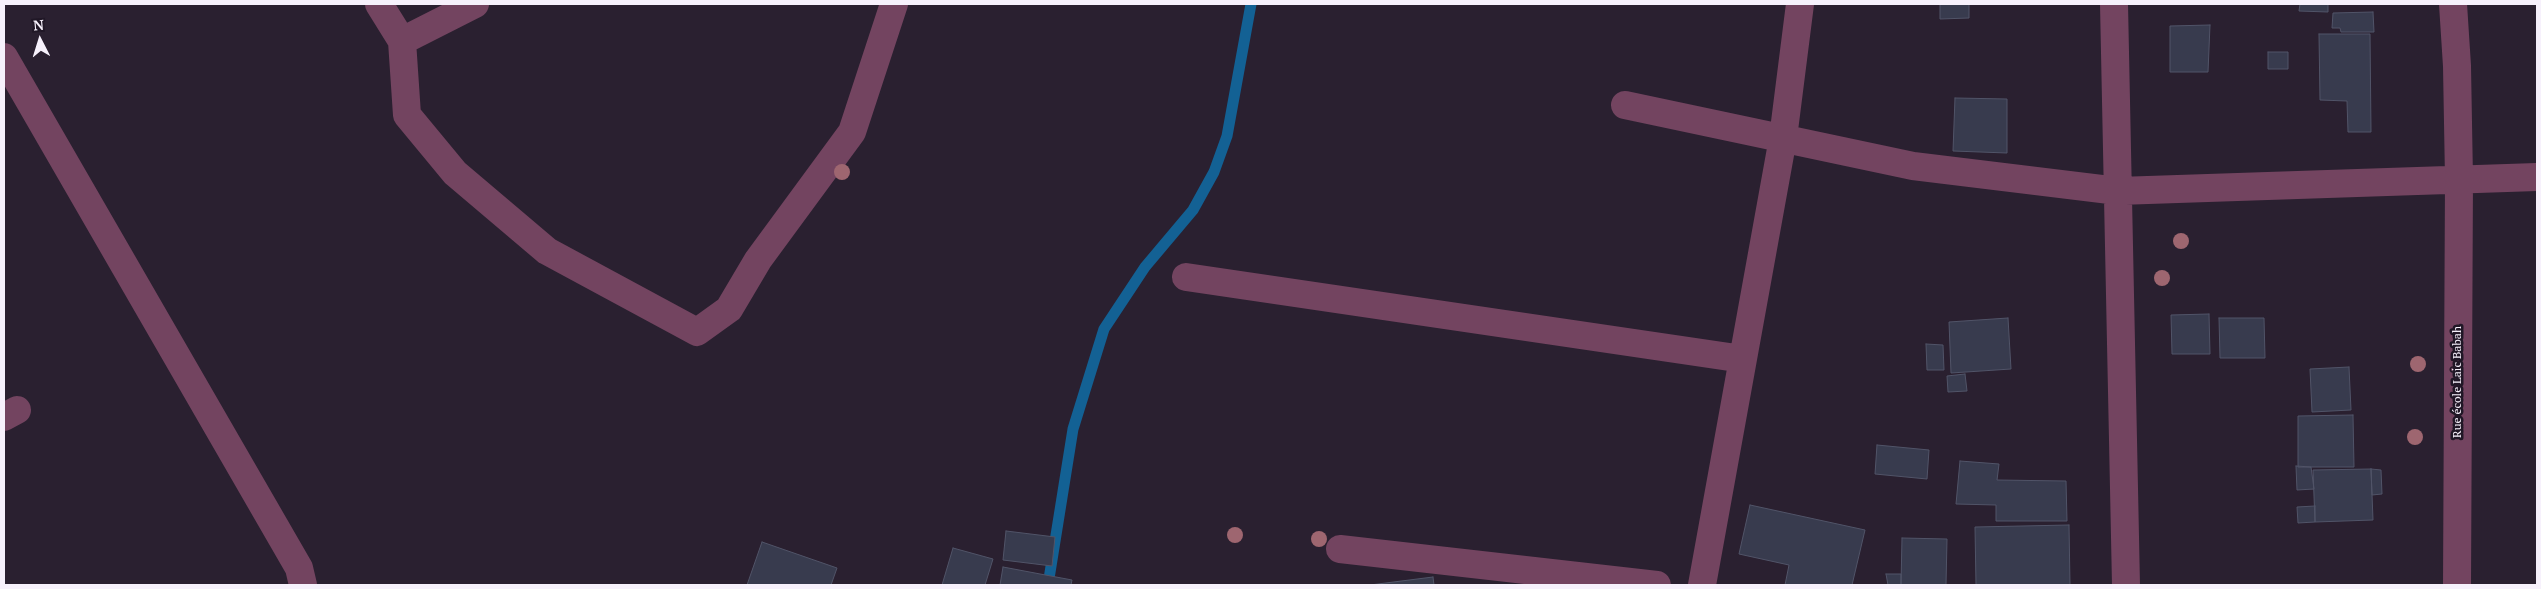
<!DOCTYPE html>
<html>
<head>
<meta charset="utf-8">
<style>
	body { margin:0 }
	#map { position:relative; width:2541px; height:589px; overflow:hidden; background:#2a2030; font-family:"PT Serif",serif }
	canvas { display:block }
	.frame { position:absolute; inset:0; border:5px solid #f7f1fc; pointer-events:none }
	.north { position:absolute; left:15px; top:15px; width:50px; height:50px; -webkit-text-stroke:4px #201726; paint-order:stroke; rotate:355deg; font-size:14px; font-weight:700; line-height:20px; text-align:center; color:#f7f1fc }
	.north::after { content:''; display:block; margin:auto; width:18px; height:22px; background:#f7f1fc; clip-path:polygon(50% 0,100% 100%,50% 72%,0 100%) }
</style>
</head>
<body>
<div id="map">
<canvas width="2541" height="589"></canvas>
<div class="frame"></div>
<div class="north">N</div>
</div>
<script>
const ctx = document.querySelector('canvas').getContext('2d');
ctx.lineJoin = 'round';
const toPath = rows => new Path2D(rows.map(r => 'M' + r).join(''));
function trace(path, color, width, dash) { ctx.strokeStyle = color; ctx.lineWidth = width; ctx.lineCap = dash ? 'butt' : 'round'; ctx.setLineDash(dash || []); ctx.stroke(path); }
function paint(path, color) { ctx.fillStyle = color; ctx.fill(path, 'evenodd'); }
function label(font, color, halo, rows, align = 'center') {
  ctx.font = font + ' "PT Serif",serif'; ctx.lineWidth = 5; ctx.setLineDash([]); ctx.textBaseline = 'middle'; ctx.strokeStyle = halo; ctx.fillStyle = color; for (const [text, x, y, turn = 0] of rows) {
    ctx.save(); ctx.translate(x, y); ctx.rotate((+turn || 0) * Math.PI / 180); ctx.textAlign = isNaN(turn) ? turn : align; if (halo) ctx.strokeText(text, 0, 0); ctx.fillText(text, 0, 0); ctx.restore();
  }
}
const stream = toPath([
	[1048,585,1073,429,1104,329,1145,267,1193,210,1214,172,1227,136,1251,4]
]);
const building = toPath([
	[1940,4,1969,4,1969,18,1940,19,1940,4],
	[2300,4,2328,4,2328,12,2299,11,2300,4],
	[2373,12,2374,32,2341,32,2340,28,2332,28,2333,13,2373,12],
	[2210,25,2208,72,2170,72,2170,26,2210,25],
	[2319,34,2370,34,2371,132,2348,132,2347,101,2320,100,2319,34],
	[2268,52,2288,52,2288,69,2268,69,2268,52],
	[1955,98,2007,99,2007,153,1953,151,1955,98],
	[2209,314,2210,354,2172,354,2171,315,2209,314],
	[2008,318,2011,369,1951,373,1949,322,2008,318],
	[2219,318,2264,318,2265,358,2220,358,2219,318],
	[1926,344,1943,345,1944,370,1927,370,1926,344],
	[2349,367,2351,410,2312,412,2310,369,2349,367],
	[1965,374,1967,391,1948,392,1947,376,1965,374],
	[2353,415,2354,467,2298,467,2298,416,2353,415],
	[1877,445,1929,450,1927,479,1875,474,1877,445],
	[1960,461,1999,464,1997,480,2066,481,2067,521,1996,521,1996,505,1956,504,1960,461],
	[2296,466,2311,467,2314,489,2297,490,2296,466],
	[2371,469,2373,520,2315,522,2313,470,2371,469],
	[2371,469,2381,470,2382,494,2372,495,2371,469],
	[1750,505,1865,530,1852,585,1785,585,1789,565,1739,554,1750,505],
	[2315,506,2315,522,2298,523,2297,507,2315,506],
	[2069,525,2070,585,1976,585,1975,527,2069,525],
	[1006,531,1055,537,1052,566,1003,560,1006,531],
	[1902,538,1947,539,1946,585,1901,585,1902,538],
	[762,542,837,568,831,585,747,585,762,542],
	[953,548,993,559,985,585,942,585,953,548],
	[1003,567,1072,580,1071,585,1000,585,1003,567],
	[1886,574,1901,574,1901,585,1888,585,1886,574],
	[1433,577,1434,585,1370,585,1433,577]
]);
const street = toPath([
	[379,4,402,41,407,115,455,173,547,251,697,332,729,309,758,260,852,132,894,4],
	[2114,4,2126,585],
	[2453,4,2457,66,2459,179,2457,585],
	[402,41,475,4],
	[4,57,299,568,303,585],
	[1625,105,1913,166,2118,191,2537,177],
	[1186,277,1743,359],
	[4,417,17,410],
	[1340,549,1657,585],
	[1702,585,1783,138,1800,4]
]);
const trees = [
	[842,172],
	[2181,241],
	[2162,278],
	[2418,364],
	[2415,437],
	[1235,535],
	[1319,539]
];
const streetNames = [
	["Rue école Laic Babah",2458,382,-90]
];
trace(stream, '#136194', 11);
paint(building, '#383b4e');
trace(building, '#515468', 1);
trace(street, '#734460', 28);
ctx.fillStyle = '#9e6670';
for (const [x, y] of trees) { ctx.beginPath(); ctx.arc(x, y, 8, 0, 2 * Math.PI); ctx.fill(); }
label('12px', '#f7f1fc', '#201726', streetNames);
</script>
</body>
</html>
